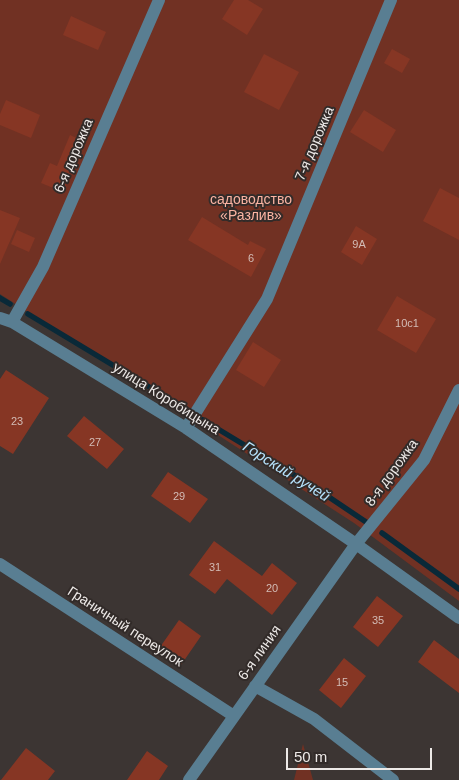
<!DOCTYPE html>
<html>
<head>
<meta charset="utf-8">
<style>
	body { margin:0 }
	#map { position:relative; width:459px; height:780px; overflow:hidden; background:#3c3533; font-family:Arial,sans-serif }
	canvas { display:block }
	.scale { position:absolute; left:286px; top:748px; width:146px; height:22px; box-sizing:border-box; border:2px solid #ede9e7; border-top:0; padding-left:6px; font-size:15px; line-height:18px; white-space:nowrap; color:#ede9e7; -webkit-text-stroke:4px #322b29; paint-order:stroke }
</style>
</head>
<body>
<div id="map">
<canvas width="459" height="780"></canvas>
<div class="scale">50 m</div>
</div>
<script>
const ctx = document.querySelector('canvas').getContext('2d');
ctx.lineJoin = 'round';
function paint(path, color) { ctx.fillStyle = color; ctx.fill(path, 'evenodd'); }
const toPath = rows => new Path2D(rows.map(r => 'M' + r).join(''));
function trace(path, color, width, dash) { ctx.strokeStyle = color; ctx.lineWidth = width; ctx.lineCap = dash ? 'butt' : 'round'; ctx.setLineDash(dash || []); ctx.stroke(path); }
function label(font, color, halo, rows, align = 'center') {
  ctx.font = font + ' Arial,sans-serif'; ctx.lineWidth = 4; ctx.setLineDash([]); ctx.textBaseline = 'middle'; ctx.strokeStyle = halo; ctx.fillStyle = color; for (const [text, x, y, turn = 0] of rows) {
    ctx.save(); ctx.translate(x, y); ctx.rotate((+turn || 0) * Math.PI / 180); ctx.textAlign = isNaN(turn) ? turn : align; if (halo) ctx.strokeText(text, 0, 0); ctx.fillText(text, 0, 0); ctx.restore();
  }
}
const green = toPath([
	[0,0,459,0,459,601,354,523,0,294],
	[303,744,313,780,294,780]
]);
const stream = toPath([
	[0,298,10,304],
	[28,314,189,411],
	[203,420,314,487,369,524],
	[382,533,459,589]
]);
const building = toPath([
	[234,0,248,0,263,9,247,35,222,19],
	[71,16,106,32,98,50,63,35],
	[392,49,410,59,402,73,384,63],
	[264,54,299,72,279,110,244,92],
	[6,100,40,115,31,138,0,125,0,114],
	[364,110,396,130,383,152,350,132],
	[70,135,85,142,63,192,41,183,50,163,57,166],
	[440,188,459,198,459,240,423,221],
	[0,210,20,218,0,264],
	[202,217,248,245,250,241,266,249,251,277,188,240],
	[356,226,377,239,362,265,341,252],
	[17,230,35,238,29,252,11,244],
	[397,296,436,319,416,353,377,330],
	[253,342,281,360,264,387,236,370],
	[6,370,49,398,13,454,0,446,0,379],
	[84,416,124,449,107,469,67,436],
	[168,472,208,499,190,523,151,496],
	[214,541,262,576,272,563,297,583,272,615,227,579,215,594,189,575],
	[377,596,403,616,378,647,353,627],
	[179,620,201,636,181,665,158,650],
	[434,640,459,659,459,693,418,662],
	[344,658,366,676,341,708,319,690],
	[26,748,55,771,48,780,1,780],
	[147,751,168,766,159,780,127,780]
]);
const minor = toPath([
	[0,318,12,322,186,428,356,544,459,618],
	[12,322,43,267,159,0],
	[186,428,267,299,391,0],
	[0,564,234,716],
	[255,686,314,719,393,780],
	[189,780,356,544,424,460,459,390]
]);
const numberNames = [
	["9А",359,245],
	["6",251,259],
	["10с1",407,324],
	["23",17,422],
	["27",95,443],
	["29",179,497],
	["31",215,568],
	["20",272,589],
	["35",378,621],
	["15",342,683]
];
const streetNames = [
	["7-я дорожка",315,144,-67],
	["6-я дорожка",74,156,-67],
	["улица Коробицына",166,399,32],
	["8-я дорожка",392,473,-54],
	["Граничный переулок",125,627,33],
	["6-я линия",260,653,-55]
];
const parkNames = [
	["садоводство",251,200],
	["«Разлив»",251,216]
];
const waterNames = [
	["Горский ручей",286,472,32]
];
paint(green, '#713123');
trace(stream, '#092938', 5.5);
paint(building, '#863624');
trace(minor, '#597e92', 12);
label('11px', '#d3bcb6', null, numberNames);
label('14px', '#ede9e7', '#322b29', streetNames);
label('14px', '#fab3a2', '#322b29', parkNames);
label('italic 15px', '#b7e3fd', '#322b29', waterNames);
</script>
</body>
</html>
